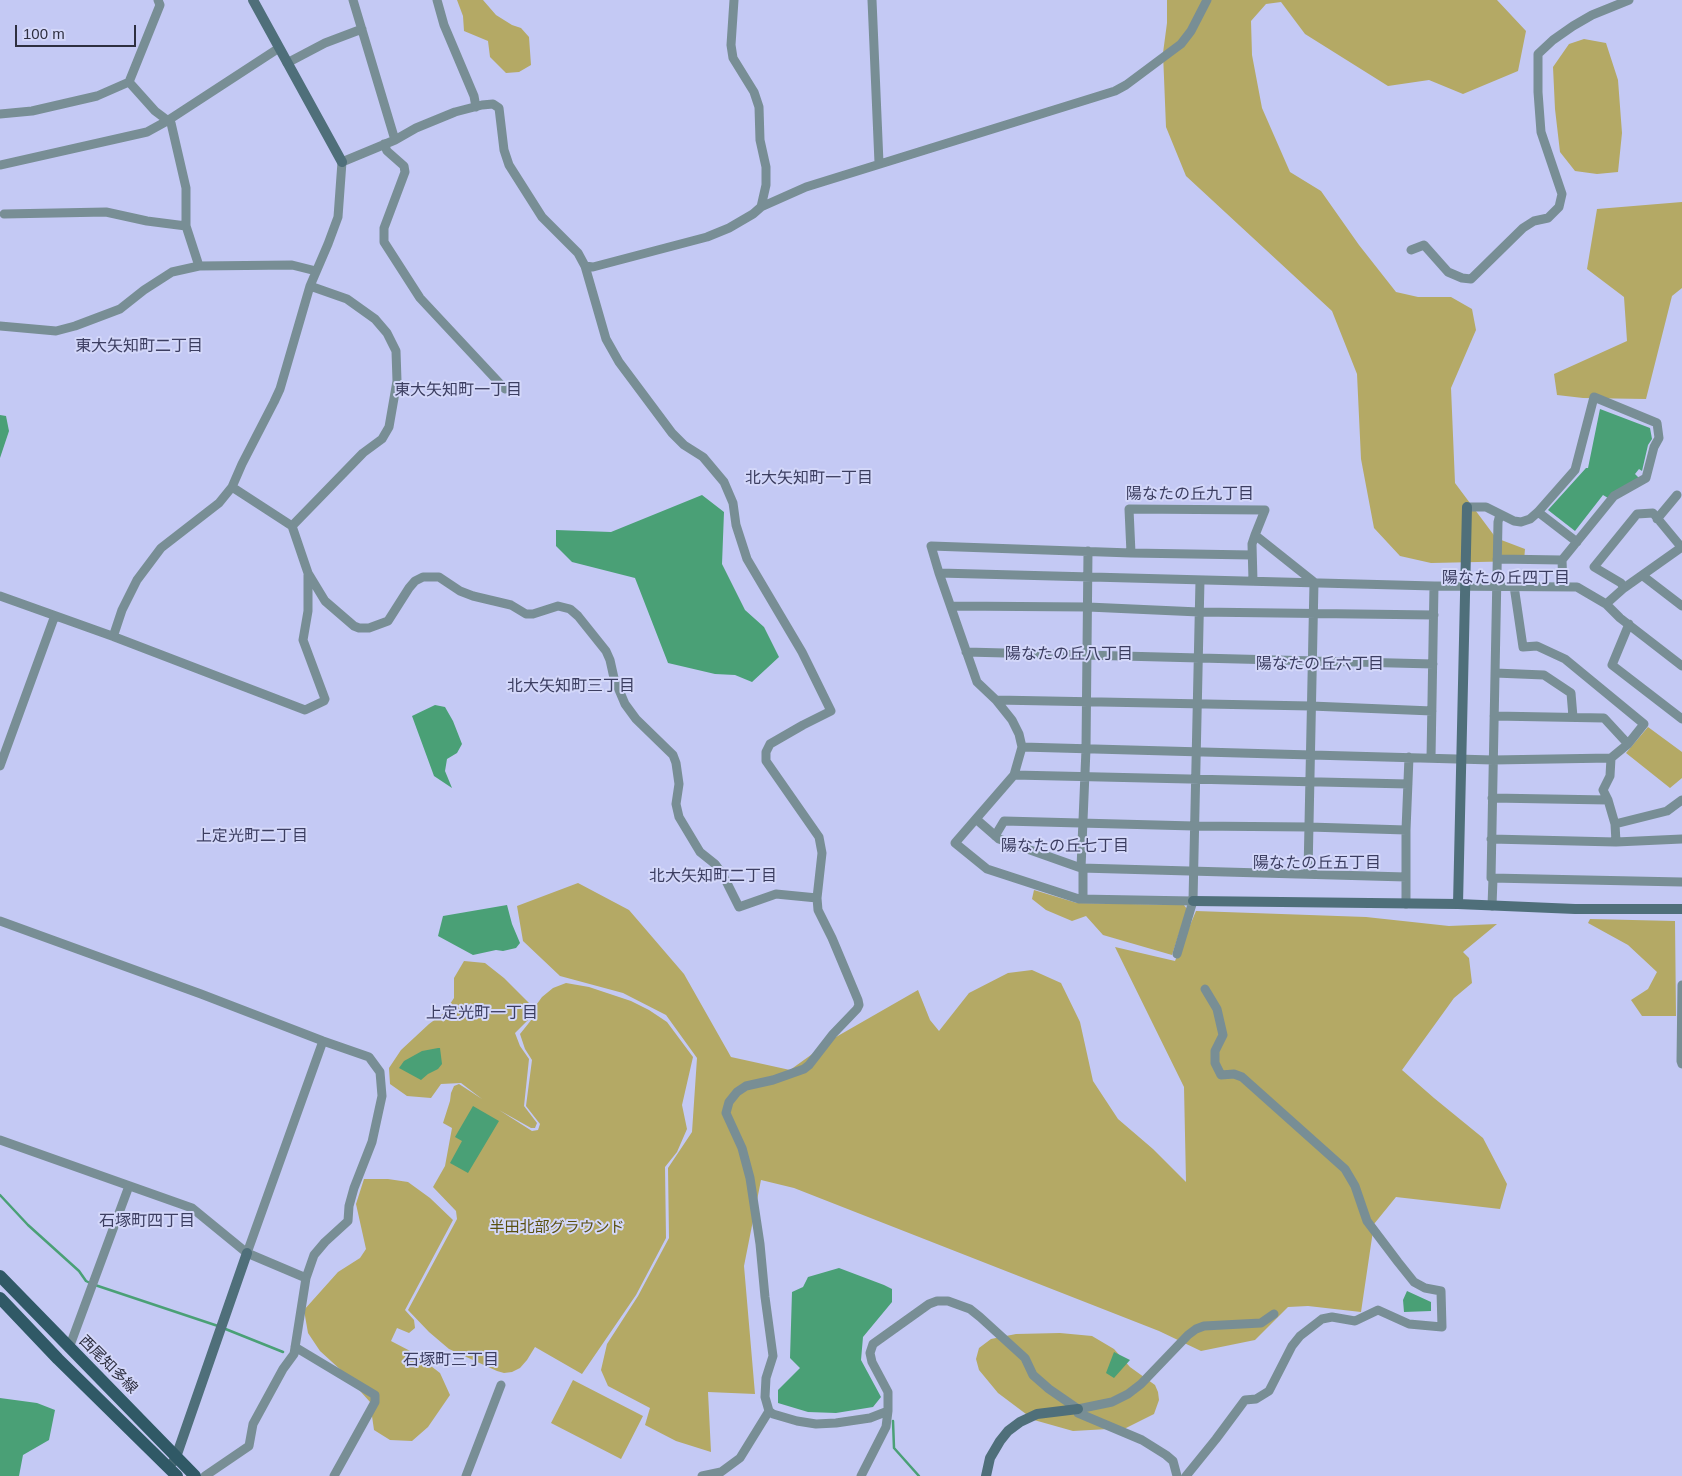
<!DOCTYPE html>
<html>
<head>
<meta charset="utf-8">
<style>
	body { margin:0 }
	#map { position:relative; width:1682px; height:1476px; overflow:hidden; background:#c4c9f4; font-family:Arial,sans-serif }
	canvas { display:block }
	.scale { position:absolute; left:15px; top:25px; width:121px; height:22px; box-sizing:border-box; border:2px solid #2e2f40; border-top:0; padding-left:6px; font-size:15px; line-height:18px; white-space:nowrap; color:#2e2f40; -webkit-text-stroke:4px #d3d7f9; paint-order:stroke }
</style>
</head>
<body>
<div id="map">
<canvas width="1682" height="1476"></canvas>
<div class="scale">100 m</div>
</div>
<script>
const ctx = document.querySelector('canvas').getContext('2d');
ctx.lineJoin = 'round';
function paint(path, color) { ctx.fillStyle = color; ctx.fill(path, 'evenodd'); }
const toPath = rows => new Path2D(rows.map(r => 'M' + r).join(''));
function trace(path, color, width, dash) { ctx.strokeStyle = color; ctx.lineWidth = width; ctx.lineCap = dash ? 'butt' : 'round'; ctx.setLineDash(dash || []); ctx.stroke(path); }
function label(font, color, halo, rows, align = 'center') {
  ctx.font = font + ' Arial,"Noto Sans JP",sans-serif'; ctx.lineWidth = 4; ctx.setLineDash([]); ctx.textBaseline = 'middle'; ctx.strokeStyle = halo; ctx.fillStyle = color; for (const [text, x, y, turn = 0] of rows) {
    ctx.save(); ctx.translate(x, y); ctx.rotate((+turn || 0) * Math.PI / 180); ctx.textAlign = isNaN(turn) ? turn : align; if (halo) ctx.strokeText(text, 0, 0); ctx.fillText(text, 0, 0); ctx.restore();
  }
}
const green = toPath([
	[457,0,483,0,496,15,512,25,521,28,529,37,531,65,519,72,506,73,490,57,488,41,464,31,463,16],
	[1167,0,1497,0,1526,31,1518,71,1463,94,1429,80,1388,86,1305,34,1281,2,1266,4,1251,21,1252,55,1262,108,1290,172,1321,191,1359,245,1396,292,1418,297,1451,297,1472,309,1476,330,1451,388,1455,483,1496,538,1525,549,1524,561,1431,563,1400,556,1374,528,1361,459,1357,374,1332,311,1186,176,1166,127,1163,53,1167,23],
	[1584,39,1606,43,1618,80,1622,133,1618,172,1597,174,1575,171,1560,152,1555,109,1553,67,1569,44],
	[1682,202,1682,288,1672,296,1646,399,1583,398,1557,395,1554,374,1627,341,1624,297,1587,269,1597,209],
	[1648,727,1682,752,1682,778,1670,788,1626,753],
	[578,883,629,910,684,974,731,1057,790,1070,836,1037,918,990,930,1020,939,1031,969,993,1008,973,1032,970,1061,983,1080,1022,1093,1081,1118,1119,1153,1149,1186,1182,1184,1087,1115,947,1175,961,1196,911,1366,917,1449,926,1497,924,1463,952,1469,958,1472,983,1454,998,1402,1070,1434,1098,1483,1138,1507,1184,1500,1209,1396,1197,1374,1224,1361,1312,1308,1306,1288,1307,1255,1340,1201,1351,1159,1331,794,1188,761,1180,744,1266,755,1394,708,1392,711,1452,676,1441,645,1425,650,1408,608,1386,601,1370,607,1344,638,1296,669,1238,668,1168,692,1132,697,1058,666,1015,623,993,560,976,523,941,517,906],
	[1034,890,1077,903,1184,905,1187,909,1172,955,1103,935,1086,916,1072,921,1046,910,1032,899],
	[1590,919,1675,921,1676,1016,1642,1016,1631,1000,1648,989,1657,972,1628,945,1588,923],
	[464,961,485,963,504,978,532,1006,530,1018,515,1033,520,1046,529,1059,524,1106,537,1123,535,1128,531,1128,499,1110,532,1131,538,1130,540,1124,526,1106,532,1060,525,1049,520,1034,532,1019,534,1008,542,997,553,988,566,983,589,987,631,1001,649,1010,667,1022,693,1057,682,1105,687,1129,677,1152,665,1167,666,1238,636,1295,582,1374,535,1347,527,1360,520,1368,512,1372,504,1373,497,1371,449,1349,429,1332,408,1310,457,1219,456,1211,433,1187,445,1166,452,1128,443,1123,450,1101,451,1093,454,1086,459,1084,482,1099,461,1083,441,1084,431,1098,407,1096,390,1084,389,1068,401,1050,429,1024,444,1013,454,998,454,978],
	[364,1179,388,1179,408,1182,430,1198,453,1220,405,1310,414,1320,415,1328,409,1333,397,1328,391,1341,414,1353,440,1373,450,1395,428,1427,412,1441,390,1440,374,1430,370,1402,343,1372,320,1351,308,1333,304,1310,338,1272,360,1258,366,1249,356,1204],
	[1060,1333,1092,1336,1114,1349,1130,1367,1155,1385,1158,1392,1159,1400,1154,1414,1126,1428,1073,1431,1034,1420,998,1393,979,1370,976,1359,979,1348,991,1339,1016,1334],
	[573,1380,643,1416,621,1459,551,1423]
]);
const water = toPath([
	[1600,409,1650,428,1652,439,1648,445,1642,471,1639,469,1635,474,1639,478,1608,498,1603,495,1575,531,1548,510,1586,468,1588,468],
	[0,415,6,416,9,431,0,458],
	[702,495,724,512,722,564,745,610,764,627,779,657,752,682,735,675,715,674,668,663,635,578,572,562,556,546,556,530,611,532],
	[435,705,445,707,453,721,462,744,457,753,447,759,445,771,452,788,434,776,412,716],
	[507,905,512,924,520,943,516,948,503,951,496,950,473,955,438,936,443,916],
	[438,1048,440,1048,442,1064,438,1069,428,1074,421,1080,399,1068,404,1061,422,1051],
	[473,1106,499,1121,468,1173,450,1163,462,1141,455,1137],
	[839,1268,884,1285,892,1289,892,1302,863,1337,861,1360,881,1397,873,1407,836,1413,808,1412,778,1403,778,1390,800,1368,790,1358,792,1292,803,1287,808,1277],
	[1407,1291,1431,1302,1431,1311,1404,1312,1403,1300],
	[1114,1352,1130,1360,1114,1378,1106,1373],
	[0,1398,37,1403,55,1410,49,1440,23,1455,19,1476,0,1476]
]);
const stream = toPath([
	[0,1195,28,1225,79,1271,86,1281,90,1283],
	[95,1285,218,1326],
	[223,1328,283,1352],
	[893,1421,894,1448,919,1476]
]);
const street = toPath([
	[353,0,395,140],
	[437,0,444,25,474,96,476,107],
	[734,0,731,45,733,58,754,92,759,107,760,140,766,167,766,185,761,207],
	[872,0,879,163],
	[287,63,325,43,362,29],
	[129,82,160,5,158,0],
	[0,114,32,111,97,96,129,82,155,111,171,123,186,188,186,226,199,266],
	[384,144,387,151,404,166,405,172,384,228,384,242,420,298,505,389],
	[0,165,147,132,167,121,279,48],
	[4,214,106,212,147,221,186,226],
	[1411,250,1424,245,1448,272,1462,278,1471,279,1523,228,1534,221,1548,218,1559,207,1562,194,1541,132,1538,92,1538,54,1553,40,1573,26,1592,15,1629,0],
	[585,266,593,267,707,237,729,228,753,214,761,207,806,187,1115,91,1126,85,1181,44,1191,31,1207,0],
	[0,326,56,331,75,326,120,309,144,290,172,272,199,266,292,265,316,271],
	[232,487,292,526,308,573,325,601,354,626,359,628,369,628,388,621,409,588,415,581,423,577,439,577,460,591,473,596,511,605,526,614,533,614,558,606,570,609,578,616,606,651,610,660,614,678,625,704,636,719,673,755,676,763,679,784,676,804,679,817,700,852,715,864,723,875,739,907,776,894,817,898],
	[1467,507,1486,507,1500,514],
	[1538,512,1577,542],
	[1657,519,1677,495],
	[292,526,363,453,382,439,389,427,397,381,396,351,387,333,375,319,347,299,310,286],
	[1682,547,1624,588,1606,604,1620,618,1682,666],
	[1131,553,1252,555],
	[1497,559,1562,560],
	[939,573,931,546,1131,553,1129,509,1265,510,1255,535,1314,582,1308,873],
	[1643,576,1682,606],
	[1253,581,1252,544,1255,535],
	[1563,587,1562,560,1614,496,1646,478,1654,447,1659,438,1657,423,1594,397,1575,470,1538,512,1530,519,1521,522,1514,521,1500,514,1498,522,1491,878,1682,882],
	[1624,588,1621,583,1594,567,1637,514,1653,513,1682,548],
	[0,596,112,636,305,710,324,701,325,699,303,640,308,611,308,575],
	[951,606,1088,607,1199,612,1434,615],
	[1629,624,1612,665,1682,719],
	[112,636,114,634,122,610,137,580,161,548,219,503,232,487,242,464,274,402,280,389,310,286,328,244,338,217,342,162,395,140,416,128,455,112,482,105,493,104,499,108,504,150,509,165,542,217,578,253,585,266,606,339,619,362,672,433,684,445,703,457,724,482,733,503,736,525,747,559,802,652,831,711,803,725,770,744,766,752,766,761,819,837,822,853,817,898,818,910,832,938,858,1000,859,1005,857,1009,833,1034,809,1065,804,1069,773,1080,746,1086,737,1092,729,1102,726,1113,742,1148,750,1178,760,1244,765,1297,773,1356,766,1378,765,1397,769,1411,740,1458,721,1472,702,1476],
	[966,652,1433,664],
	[1495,673,1544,675,1571,693,1573,717],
	[996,700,1311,706,1432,711],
	[1494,716,1604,718,1628,744],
	[1022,747,1493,760,1611,758,1628,744,1644,724,1565,659,1537,646,1523,647,1514,586],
	[1431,758,1434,586],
	[1611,758,1610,776,1603,790,1608,800,1615,824,1616,842],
	[0,766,54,618,58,617],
	[1014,775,1408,784],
	[1492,798,1608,800],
	[976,819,999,839,1081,868,1406,877,1406,830,1409,757],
	[1615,824,1667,811,1682,800],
	[995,836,1004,821,1194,826,1309,827,1406,830],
	[1491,839,1616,842,1682,839],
	[1081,868,1086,749,1088,551],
	[1406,877,1406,904],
	[1083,899,1083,868],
	[1193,901,1079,899,987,869,955,843,1014,775,1022,747,1019,734,1012,720,996,700,977,682,939,573,1434,586,1577,587,1606,604],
	[1492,906,1493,878],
	[0,921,201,994,323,1041,369,1057,380,1072,382,1096,372,1142,354,1188,349,1206,348,1221,325,1242,314,1255,306,1278,294,1354,283,1369,253,1424,249,1446,205,1476],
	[1177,954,1193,901,1200,580],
	[1682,985,1681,1061,1682,1064],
	[0,1140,192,1208,247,1253,306,1278],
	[247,1253,323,1041],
	[295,1347,375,1395,375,1402,334,1476],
	[69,1348,129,1186],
	[1078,1409,1112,1402,1128,1394,1141,1384,1188,1335,1196,1329,1204,1326,1261,1323,1274,1314],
	[769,1411,773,1414,797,1421,816,1424,836,1423,870,1418,888,1411],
	[466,1476,501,1385],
	[861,1476,886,1427,888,1411,888,1392,872,1362,870,1353,873,1344,929,1304,937,1301,948,1301,970,1309,980,1317,1025,1358,1033,1375,1049,1389,1078,1409,1078,1413,1142,1440,1166,1455,1173,1461,1177,1476],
	[1186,1476,1216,1439,1245,1400,1256,1399,1269,1391,1292,1346,1300,1336,1322,1319,1332,1317,1355,1321,1378,1310,1409,1324,1442,1327,1441,1291,1425,1288,1414,1282,1398,1262,1367,1221,1355,1186,1345,1169,1242,1077,1234,1074,1221,1075,1215,1063,1215,1051,1223,1035,1217,1009,1205,989]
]);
const secondary = toPath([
	[253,0,342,162],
	[1193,901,1458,904,1575,909,1682,909],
	[1458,904,1467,507],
	[173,1462,176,1457,247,1253],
	[986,1476,990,1458,1000,1441,1008,1431,1020,1422,1037,1414,1078,1409]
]);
const primary = toPath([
	[0,1276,195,1476],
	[0,1298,58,1359,177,1476]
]);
const parkNames = [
	["半田北部グラウンド",557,1228]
];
const streetNames = [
	["西尾知多線",108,1365,45]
];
const neighbourhoodNames = [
	["東大矢知町二丁目",139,347],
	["東大矢知町一丁目",458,391],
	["北大矢知町一丁目",809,479],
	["陽なたの丘九丁目",1190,495],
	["陽なたの丘四丁目",1506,579],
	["陽なたの丘八丁目",1069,655],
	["陽なたの丘六丁目",1320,665],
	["北大矢知町三丁目",571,687],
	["上定光町二丁目",252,837],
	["陽なたの丘七丁目",1065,847],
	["陽なたの丘五丁目",1317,864],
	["北大矢知町二丁目",713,877],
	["上定光町一丁目",482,1014],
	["石塚町四丁目",147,1222],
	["石塚町三丁目",451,1361]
];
paint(green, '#b4a965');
paint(water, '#4aa076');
trace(stream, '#4aa076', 2.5);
trace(street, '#788e95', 9);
trace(secondary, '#4f6f7a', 10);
trace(primary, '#305966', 12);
label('15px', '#5a500f', '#d3d7f9', parkNames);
label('15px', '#2e2f40', '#d3d7f9', streetNames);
label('16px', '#3c3e61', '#d3d7f9', neighbourhoodNames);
</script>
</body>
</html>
